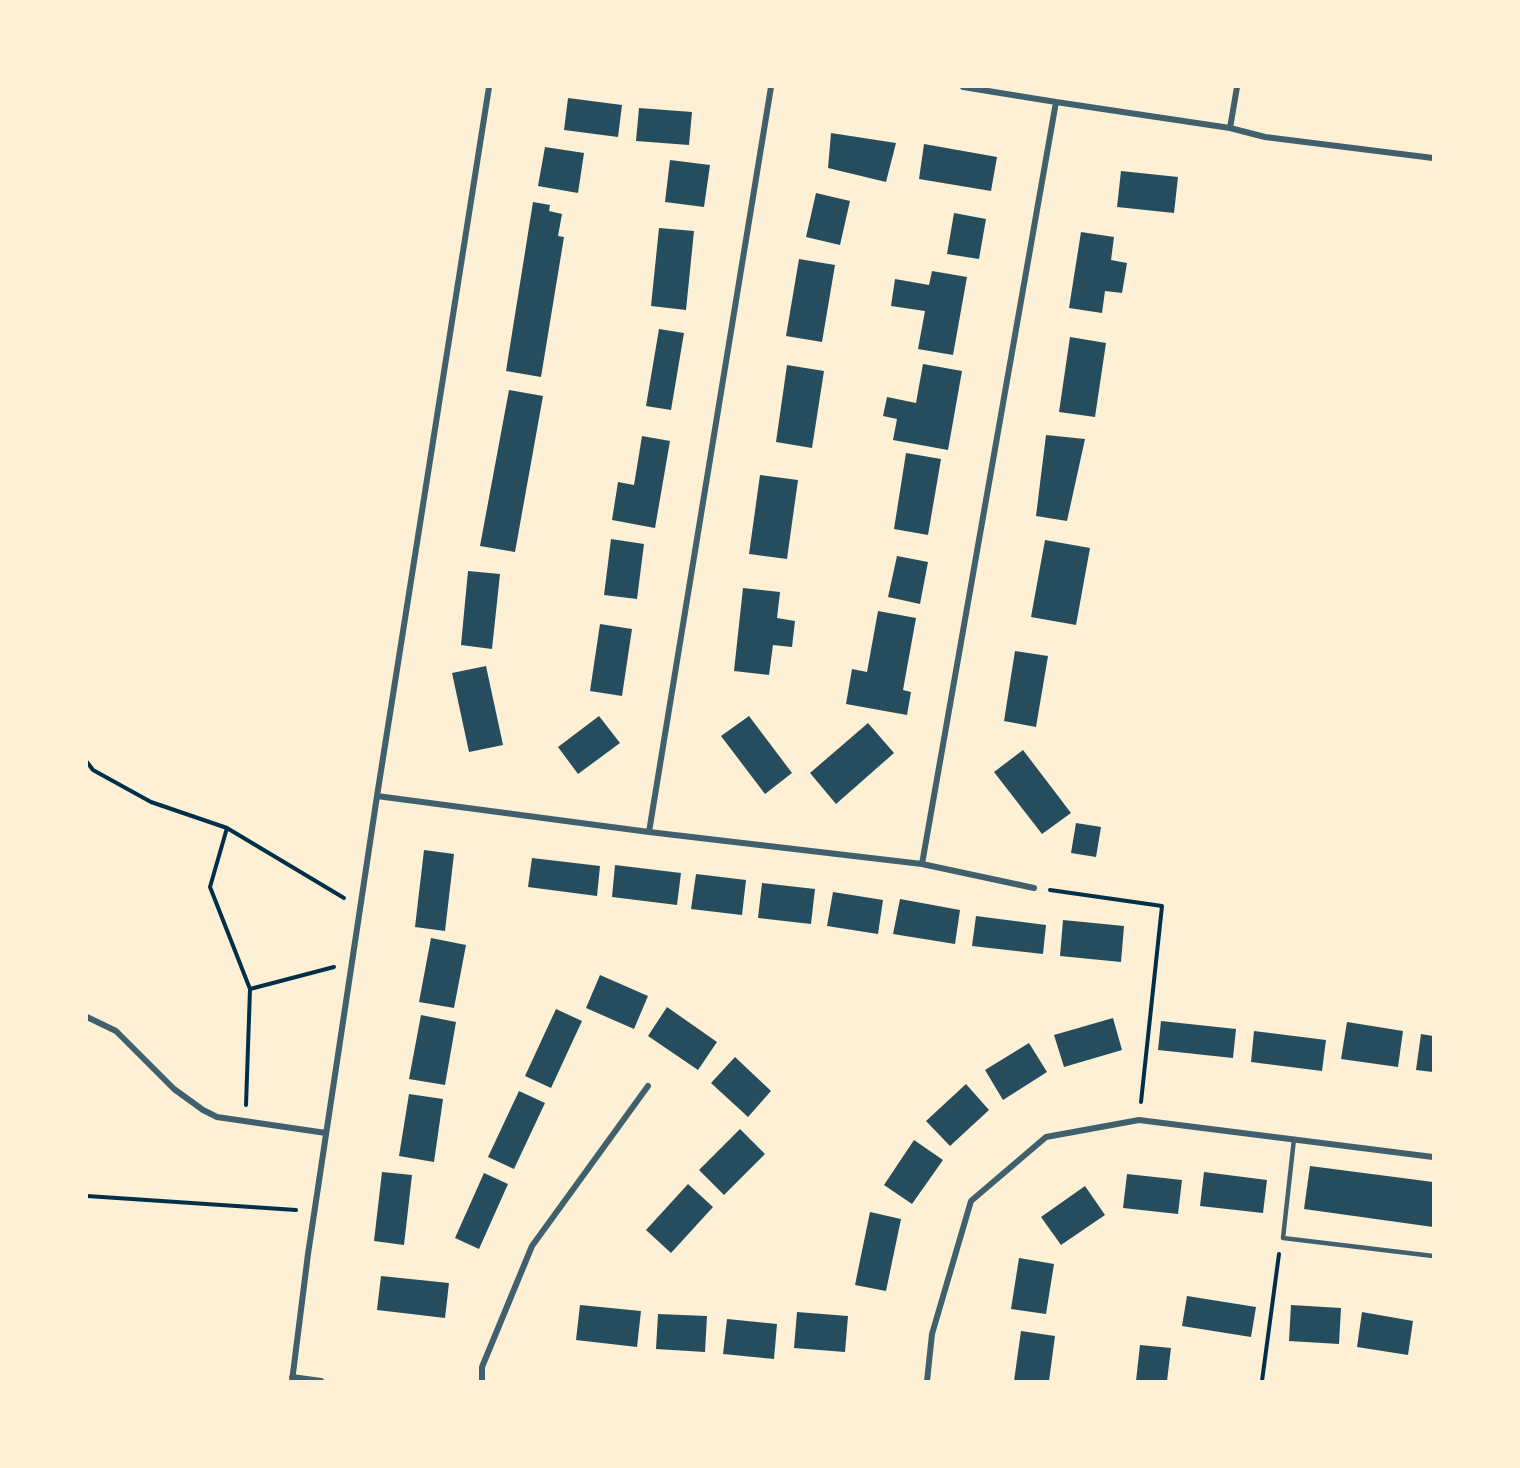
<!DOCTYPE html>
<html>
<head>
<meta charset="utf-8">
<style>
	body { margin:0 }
	#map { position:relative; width:1520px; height:1468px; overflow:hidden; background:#fdf0d5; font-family:"Open Sans",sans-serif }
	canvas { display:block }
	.frame { position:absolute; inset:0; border:88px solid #fdf0d5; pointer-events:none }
</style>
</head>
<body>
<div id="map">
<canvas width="1520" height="1468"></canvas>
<div class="frame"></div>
</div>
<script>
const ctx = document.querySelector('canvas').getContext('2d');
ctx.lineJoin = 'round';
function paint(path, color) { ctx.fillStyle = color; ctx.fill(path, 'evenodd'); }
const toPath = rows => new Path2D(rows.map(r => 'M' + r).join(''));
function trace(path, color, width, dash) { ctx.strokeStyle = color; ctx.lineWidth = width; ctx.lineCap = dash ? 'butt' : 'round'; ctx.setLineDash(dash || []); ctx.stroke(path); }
const building = toPath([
	[568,98,622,105,618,137,564,130],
	[639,108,692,112,689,145,636,141],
	[831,133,896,143,886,182,828,168],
	[924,144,997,157,991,191,919,179],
	[545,147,584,153,578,193,538,186],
	[670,160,710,165,704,207,665,202],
	[1121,171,1178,177,1174,213,1117,207],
	[816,193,850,201,840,245,806,237],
	[533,202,550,205,549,211,562,214,558,236,564,237,541,377,506,371],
	[954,213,986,219,979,259,947,254],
	[659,228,694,231,686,310,651,306],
	[1081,232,1114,237,1111,260,1127,263,1122,293,1105,291,1102,313,1069,308],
	[799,259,835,265,822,342,786,336],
	[932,271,967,277,953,355,918,349,925,311,891,306,895,279,929,285],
	[659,329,684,333,671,410,646,406],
	[1070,337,1106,343,1095,417,1059,412],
	[923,364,962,371,948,450,893,440,897,419,883,416,887,397,916,403],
	[787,365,824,371,812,448,776,442],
	[509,390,543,396,515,552,480,546],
	[1046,435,1085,439,1067,521,1036,516],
	[642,436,670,441,655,528,612,520,618,482,634,485],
	[906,453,941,459,928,535,894,529],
	[760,475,798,480,787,559,749,554],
	[611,539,644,544,637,599,604,595],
	[1045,540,1090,548,1076,625,1031,617],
	[897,556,928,562,920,604,888,597],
	[468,571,500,574,492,649,461,645],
	[743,588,780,592,777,618,795,621,792,647,773,645,769,675,734,671],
	[878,611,916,618,903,690,911,692,907,715,846,704,852,669,867,672],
	[600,624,632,629,622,696,590,691],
	[1015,651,1048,656,1036,727,1004,721],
	[486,666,503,745,469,752,452,673],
	[599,716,620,743,578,774,558,747],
	[749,716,792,773,765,794,721,736],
	[868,723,894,753,836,804,810,773],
	[1023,750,1071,813,1042,834,994,772],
	[1076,823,1101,827,1096,857,1071,853],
	[424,850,454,854,445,931,415,927],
	[532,858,600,866,597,896,528,887],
	[615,865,681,873,677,905,612,897],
	[696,874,746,880,742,915,691,909],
	[762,883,815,889,811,924,758,918],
	[833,892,883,900,878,934,827,926],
	[900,899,960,910,955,944,893,934],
	[976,916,1046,925,1043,954,972,946],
	[1063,920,1124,926,1121,962,1060,956],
	[431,938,466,945,454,1008,419,1002],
	[600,975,648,996,634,1029,586,1008],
	[667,1007,717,1042,698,1070,648,1036],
	[556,1009,582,1021,551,1088,525,1076],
	[421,1015,456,1022,445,1085,409,1079],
	[1113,1018,1122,1050,1064,1067,1054,1035],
	[1161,1021,1236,1029,1233,1058,1158,1050],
	[1347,1022,1403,1031,1398,1067,1341,1059],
	[1254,1031,1326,1040,1322,1071,1251,1062],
	[1421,1034,1433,1036,1433,1072,1416,1070],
	[1029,1043,1047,1072,1003,1100,985,1070],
	[735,1057,771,1091,748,1117,711,1083],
	[966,1084,989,1110,950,1146,926,1121],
	[519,1091,545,1103,514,1169,488,1157],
	[409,1094,443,1099,434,1162,399,1156],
	[740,1129,765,1154,724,1195,699,1170],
	[914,1140,943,1160,912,1204,884,1185],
	[1310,1166,1433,1182,1433,1227,1304,1209],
	[382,1172,412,1175,404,1245,374,1241],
	[1204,1172,1267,1180,1263,1213,1200,1206],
	[484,1173,508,1184,479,1249,455,1238],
	[1127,1174,1182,1180,1178,1214,1123,1208],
	[688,1184,713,1207,671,1253,646,1230],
	[1085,1186,1105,1215,1061,1245,1041,1217],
	[870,1212,901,1219,886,1291,855,1285],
	[1019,1258,1054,1264,1046,1314,1011,1309],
	[381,1276,449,1283,445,1318,377,1310],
	[1187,1296,1256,1307,1251,1337,1182,1326],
	[580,1305,641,1311,637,1347,576,1340],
	[1291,1305,1341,1308,1339,1344,1289,1341],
	[797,1312,848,1316,845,1352,794,1348],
	[1362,1312,1413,1321,1408,1355,1357,1347],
	[658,1314,707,1316,705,1352,656,1349],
	[727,1319,777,1324,774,1359,723,1354],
	[1021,1331,1055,1336,1049,1381,1014,1381],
	[1140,1345,1171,1348,1167,1381,1136,1381]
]);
const path = toPath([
	[87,762,93,770,151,802,227,828,344,898],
	[227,828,210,887,250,989,246,1105],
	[1050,890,1162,906,1141,1102],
	[250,989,334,967],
	[87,1196,296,1210],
	[1262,1381,1279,1254]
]);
const service = toPath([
	[1294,1139,1283,1238,1433,1256]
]);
const minor = toPath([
	[963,87,1056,102,1230,128,1265,137,1433,158],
	[1230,128,1237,87],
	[377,796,649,832,922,864,1034,888],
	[649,832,771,87],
	[922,864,1056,102],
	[87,1017,116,1031,174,1089,203,1110,217,1117,326,1133],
	[292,1377,321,1381],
	[292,1381,308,1254,377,796,489,87],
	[482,1381,482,1367,532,1246,648,1086],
	[927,1381,932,1334,971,1201,1046,1137,1139,1120,1433,1157]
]);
paint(building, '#264d5e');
trace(path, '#003049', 4);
trace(service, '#3f606c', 4.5);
trace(minor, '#3f606c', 6);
</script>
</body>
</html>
